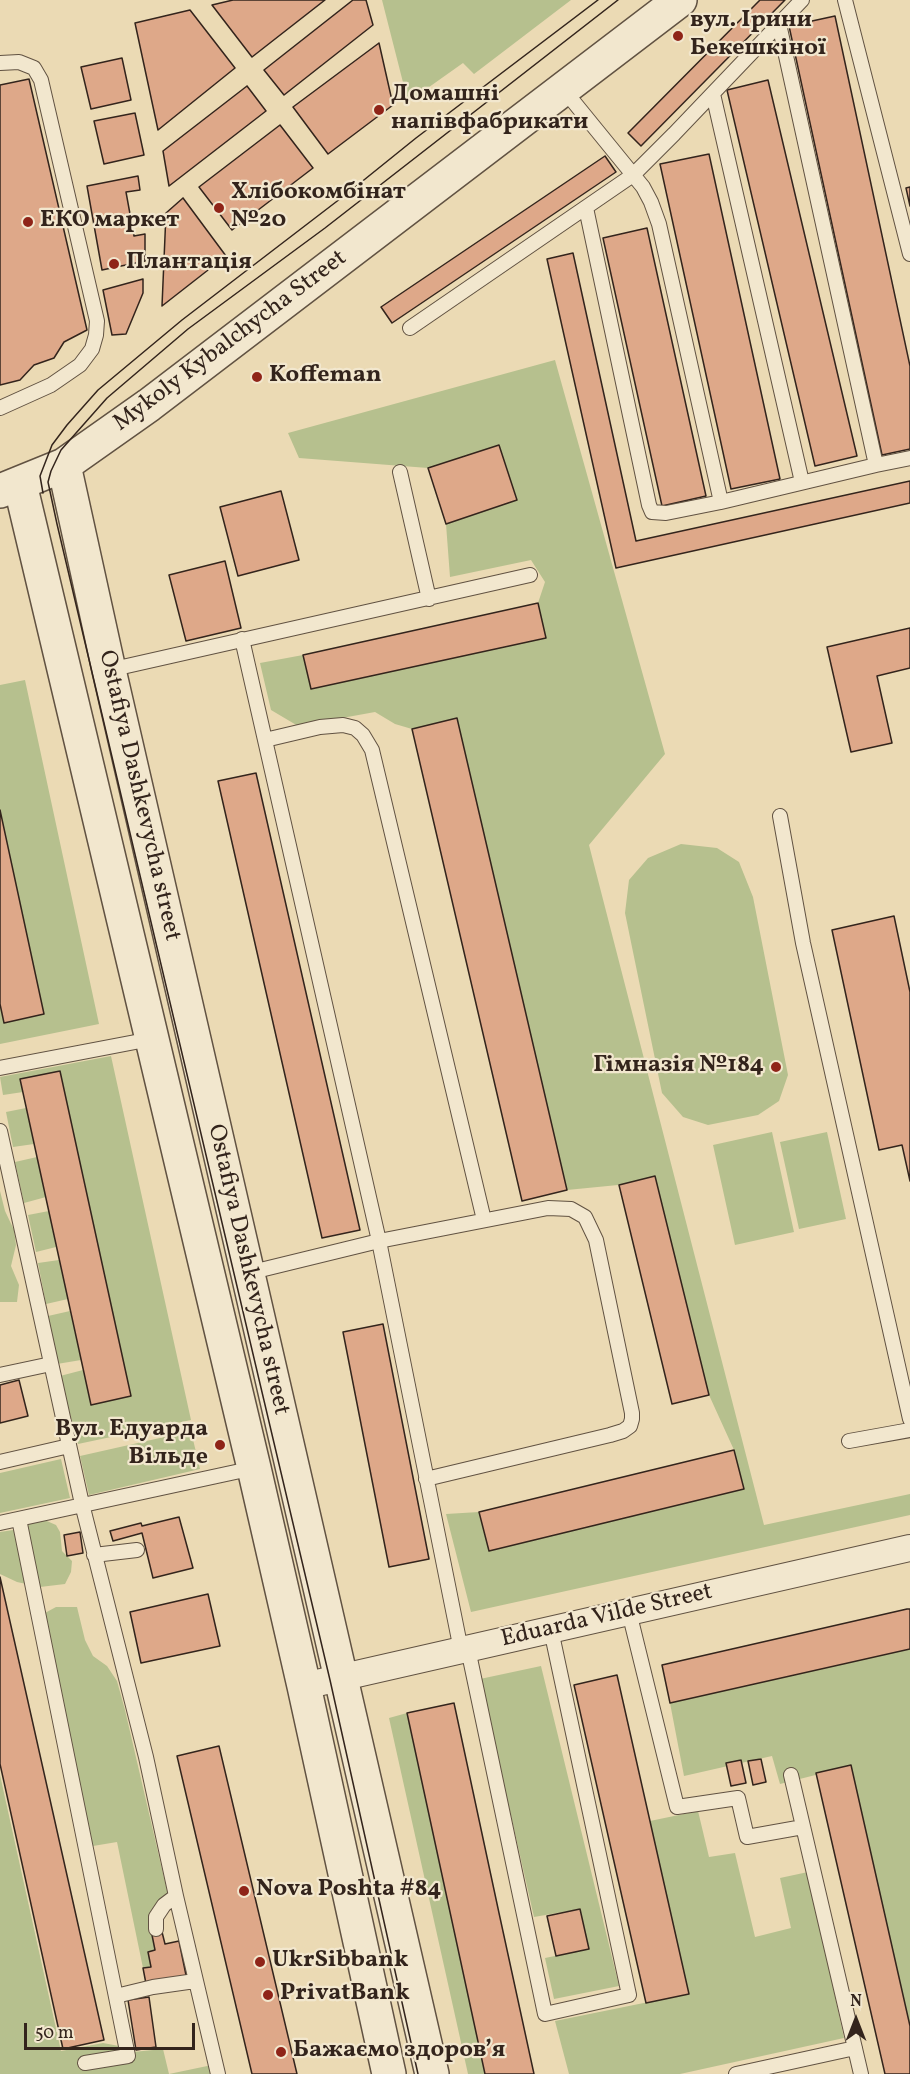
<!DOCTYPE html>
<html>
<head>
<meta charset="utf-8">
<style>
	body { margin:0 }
	#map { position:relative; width:910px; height:2074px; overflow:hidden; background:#ebdab4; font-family:Vollkorn,serif }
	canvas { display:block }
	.north { position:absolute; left:826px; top:1990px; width:60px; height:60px; -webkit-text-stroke:4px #f2e7ce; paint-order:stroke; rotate:0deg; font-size:16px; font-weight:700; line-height:24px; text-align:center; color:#33241c }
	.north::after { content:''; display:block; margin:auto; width:21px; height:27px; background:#33241c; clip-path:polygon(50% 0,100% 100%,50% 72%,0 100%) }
	.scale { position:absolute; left:24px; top:2023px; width:171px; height:27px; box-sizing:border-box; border:3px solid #33241c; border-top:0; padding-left:8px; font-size:18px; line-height:21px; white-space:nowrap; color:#33241c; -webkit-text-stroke:4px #f2e7ce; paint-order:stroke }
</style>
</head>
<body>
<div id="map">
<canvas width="910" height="2074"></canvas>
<div class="north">N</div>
<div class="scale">50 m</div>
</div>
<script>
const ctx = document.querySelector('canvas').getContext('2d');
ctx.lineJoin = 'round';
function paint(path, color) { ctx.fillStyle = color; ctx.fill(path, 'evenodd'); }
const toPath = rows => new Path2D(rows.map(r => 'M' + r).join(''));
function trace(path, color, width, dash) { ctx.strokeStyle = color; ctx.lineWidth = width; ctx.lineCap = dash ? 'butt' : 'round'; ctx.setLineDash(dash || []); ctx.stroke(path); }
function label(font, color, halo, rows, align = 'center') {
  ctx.font = font + ' Vollkorn,serif'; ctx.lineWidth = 4.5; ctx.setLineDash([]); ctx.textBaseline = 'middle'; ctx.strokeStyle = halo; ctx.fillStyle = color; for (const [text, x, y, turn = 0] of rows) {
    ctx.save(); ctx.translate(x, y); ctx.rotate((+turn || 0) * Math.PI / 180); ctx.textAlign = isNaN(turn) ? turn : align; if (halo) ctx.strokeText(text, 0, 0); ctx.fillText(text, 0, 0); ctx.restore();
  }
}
const green = toPath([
	[382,0,571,0,474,74,463,63,408,102],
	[555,360,665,754,589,845,764,1525,910,1494,910,1515,471,1612,446,1514,479,1512,489,1550,744,1488,734,1450,709,1395,655,1177,618,1185,567,1190,457,719,412,729,395,724,375,712,298,726,271,710,260,663,303,655,311,689,545,638,538,603,545,582,531,560,450,577,446,524,517,500,499,445,428,468,299,458,288,433],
	[25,680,99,1024,0,1044,0,1004,4,1023,44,1014,0,810,0,685],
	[681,844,717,848,739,862,753,897,788,1075,779,1101,758,1115,708,1125,683,1117,662,1093,625,913,629,880,648,858],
	[111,1056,191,1420,78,1444,60,1376,83,1370,91,1405,131,1396,60,1071,20,1079,23,1092,3,1095,0,1077],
	[26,1108,34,1144,13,1147,6,1112],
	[772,1132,794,1232,735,1245,713,1145],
	[827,1132,846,1219,799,1229,780,1142],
	[37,1157,46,1197,24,1203,15,1162],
	[0,1191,5,1211,14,1230,16,1245,11,1266,19,1285,17,1302,0,1302],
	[49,1211,56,1247,36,1252,28,1215],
	[59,1260,68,1299,46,1304,38,1263],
	[70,1311,81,1360,57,1364,48,1316],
	[191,1431,200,1469,89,1495,80,1456],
	[61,1459,70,1498,0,1513,0,1473],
	[40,1518,56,1525,60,1532,62,1551,72,1561,71,1572,65,1584,40,1587,17,1582,0,1574,0,1532,13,1530,25,1522],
	[56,1607,77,1607,85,1640,93,1656,107,1666,117,1681,125,1710,168,1895,152,1910,151,1917,155,1950,148,1952,151,1967,143,1968,117,1842,93,1846,43,1614],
	[910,1649,910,2026,851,1766,780,1784,772,1756,684,1776,670,1703],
	[541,1666,619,1986,554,1999,545,1958,589,1949,580,1909,534,1917,480,1679],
	[407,1713,485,2074,468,2074,389,1718],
	[0,1775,61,2051,103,2043,119,2046,133,2052,163,2049,169,2074,212,2065,213,2074,0,2074],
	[698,1811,709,1857,735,1853,755,1937,791,1928,780,1878,808,1872,844,2038,680,2074,569,2074,555,2021,688,1994,650,1821]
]);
const building = toPath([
	[233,0,325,0,252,57,212,5,233,0],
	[353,0,366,0,373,25,284,95,264,70,353,0],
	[760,0,785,0,641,146,628,133,760,0],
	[190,10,235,68,158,130,135,23,190,10],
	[835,16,910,366,910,449,882,455,789,26,835,16],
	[379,43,393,105,328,154,293,107,379,43],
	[122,58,131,100,91,109,81,67,122,58],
	[29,79,87,330,64,342,54,358,34,365,20,380,0,385,0,85,29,79],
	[768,80,857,456,815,466,727,90,768,80],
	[247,86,266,111,169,186,163,151,247,86],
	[135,113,144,155,104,164,94,121,135,113],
	[280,125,313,168,232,230,199,187,280,125],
	[709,154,780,479,731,489,660,164,709,154],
	[605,156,616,172,392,323,381,307,605,156],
	[138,176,140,190,126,192,134,236,145,234,145,261,102,270,87,186,138,176],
	[910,187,910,206,906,188,910,187],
	[183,198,226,256,162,306,166,213,183,198],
	[647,228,706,496,662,506,603,238,647,228],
	[573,253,636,541,910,481,910,503,616,568,547,259,573,253],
	[143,279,143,293,126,334,112,335,103,290,143,279],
	[499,445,517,500,446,524,428,468,499,445],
	[281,491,299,560,238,576,220,507,281,491],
	[225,561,241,628,186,641,169,575,225,561],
	[538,603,546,638,311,689,303,655,538,603],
	[910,628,910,668,877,676,892,743,851,752,827,647,910,628],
	[457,718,567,1190,522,1201,412,729,457,718],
	[256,773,360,1230,322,1238,218,781,256,773],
	[0,810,44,1014,4,1023,0,1004,0,810],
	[894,916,910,992,910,1181,902,1145,879,1150,832,930,894,916],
	[60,1071,131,1396,91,1405,20,1079,60,1071],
	[655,1176,709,1395,672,1404,619,1185,655,1176],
	[383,1324,429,1559,389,1567,343,1332,383,1324],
	[19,1380,28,1416,0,1423,0,1385,19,1380],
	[734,1450,744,1489,489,1551,479,1512,734,1450],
	[179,1517,193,1568,153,1578,142,1533,113,1541,110,1531,141,1523,142,1526,179,1517],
	[80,1532,83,1553,67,1556,64,1535,80,1532],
	[0,1577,104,2040,63,2049,0,1764,0,1577],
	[208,1594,220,1646,141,1663,130,1612,208,1594],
	[907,1609,910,1609,910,1649,670,1703,662,1665,907,1609],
	[617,1675,689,1994,646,2003,574,1685,617,1675],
	[454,1703,499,1913,534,2074,485,2074,407,1713,454,1703],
	[219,1746,297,2074,252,2074,177,1756,219,1746],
	[761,1759,766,1782,753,1785,748,1761,761,1759],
	[741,1760,746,1783,731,1786,726,1763,741,1760],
	[851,1765,910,2026,910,2074,885,2074,816,1773,851,1765],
	[580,1909,589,1949,556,1956,547,1916,580,1909],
	[161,1928,165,1944,179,1941,187,1980,147,1989,143,1968,151,1967,148,1952,155,1950,151,1930,161,1928],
	[149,1997,156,2047,136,2050,128,2000,149,1997]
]);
const service = toPath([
	[845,0,910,254],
	[779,24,876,465],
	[0,63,19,62,34,68,41,80,97,321,96,335,92,349,80,365,51,385,0,408],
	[564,90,643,187,651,202,659,224,721,502],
	[713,94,802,482],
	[586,208,649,505,652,512,666,513,721,502,876,465,910,458],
	[410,328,633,175,674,134,802,0],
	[400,472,429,599],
	[242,639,379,1241,461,1650],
	[109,670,530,575],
	[265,740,320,727,343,725,355,728,363,735,372,750,484,1220],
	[780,816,803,943,910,1419],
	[0,1068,151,1039],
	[0,1131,82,1504,146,1757,176,1896,218,2074],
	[248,1273,379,1241,548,1208,571,1209,585,1217,596,1240,632,1413,632,1419,630,1426,623,1431,610,1435,426,1479],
	[0,1375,51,1364],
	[849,1441,910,1430],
	[0,1462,69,1446],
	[19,1519,128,2056,85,2063],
	[0,1523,254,1468],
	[94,1555,137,1550],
	[629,1612,677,1807,738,1798,747,1837,803,1827],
	[468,1649,545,2014,629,1995,551,1630],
	[791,1775,861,2074],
	[156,1929,156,1917,164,1905,176,1896],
	[116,1996,153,1987,195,1981],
	[736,2074,855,2048]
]);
const minor = toPath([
	[304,1686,910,1548]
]);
const tertiary = toPath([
	[64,465,109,670,432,2074],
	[20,484,254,1468,304,1686,389,2074],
	[0,491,64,465,149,405,680,0]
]);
const tram = toPath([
	[43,493,40,476,52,445,67,425,98,390,182,320,349,192,416,138,598,0],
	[418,2074,330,1680,57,524,48,482,51,471,61,450,107,398,188,329,325,228,618,0]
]);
const markers = [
	[678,36,6,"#8f2418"],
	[379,110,6,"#8f2418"],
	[219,208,6,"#8f2418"],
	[28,222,6,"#8f2418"],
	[114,264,6,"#8f2418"],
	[257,377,6,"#8f2418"],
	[776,1067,6,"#8f2418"],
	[220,1445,6,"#8f2418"],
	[244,1891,6,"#8f2418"],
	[260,1962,6,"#8f2418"],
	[268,1995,6,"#8f2418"],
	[281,2052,6,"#8f2418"]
];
const poiNames = [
	["вул. Ірини",690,22],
	["Бекешкіної",690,50],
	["Домашні",391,96],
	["напівфабрикати",391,124],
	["Хлібокомбінат",231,194],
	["№20",231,222],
	["ЕКО маркет",40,222],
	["Плантація",126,264],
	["Koffeman",269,377],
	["Гімназія №184",764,1067,"right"],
	["Вул. Едуарда",208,1431,"right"],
	["Вільде",208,1459,"right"],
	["Nova Poshta #84",256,1891],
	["UkrSibbank",272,1962],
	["PrivatBank",280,1995],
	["Бажаємо здоровʼя",293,2052]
];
const streetNames = [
	["Mykoly Kybalchycha Street",231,342,-37],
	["Ostafiya Dashkevycha street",138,796,77],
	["Ostafiya Dashkevycha street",247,1270,77],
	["Eduarda Vilde Street",607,1617,-13]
];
paint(green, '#b6c08e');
paint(building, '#dea889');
trace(building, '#33241c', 1.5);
trace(service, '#615242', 16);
trace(minor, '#615242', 28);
trace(tertiary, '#615242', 36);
trace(service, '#f2e7ce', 14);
trace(minor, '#f2e7ce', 26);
trace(tertiary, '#f2e7ce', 33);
trace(tram, '#33241c', 1.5);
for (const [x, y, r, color] of markers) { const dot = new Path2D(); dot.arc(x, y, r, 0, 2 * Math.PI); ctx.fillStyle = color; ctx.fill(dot); trace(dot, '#f2e7ce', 2); }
label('bold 24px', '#33241c', '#f2e7ce', poiNames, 'left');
label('24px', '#33241c', '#f2e7ce', streetNames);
</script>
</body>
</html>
